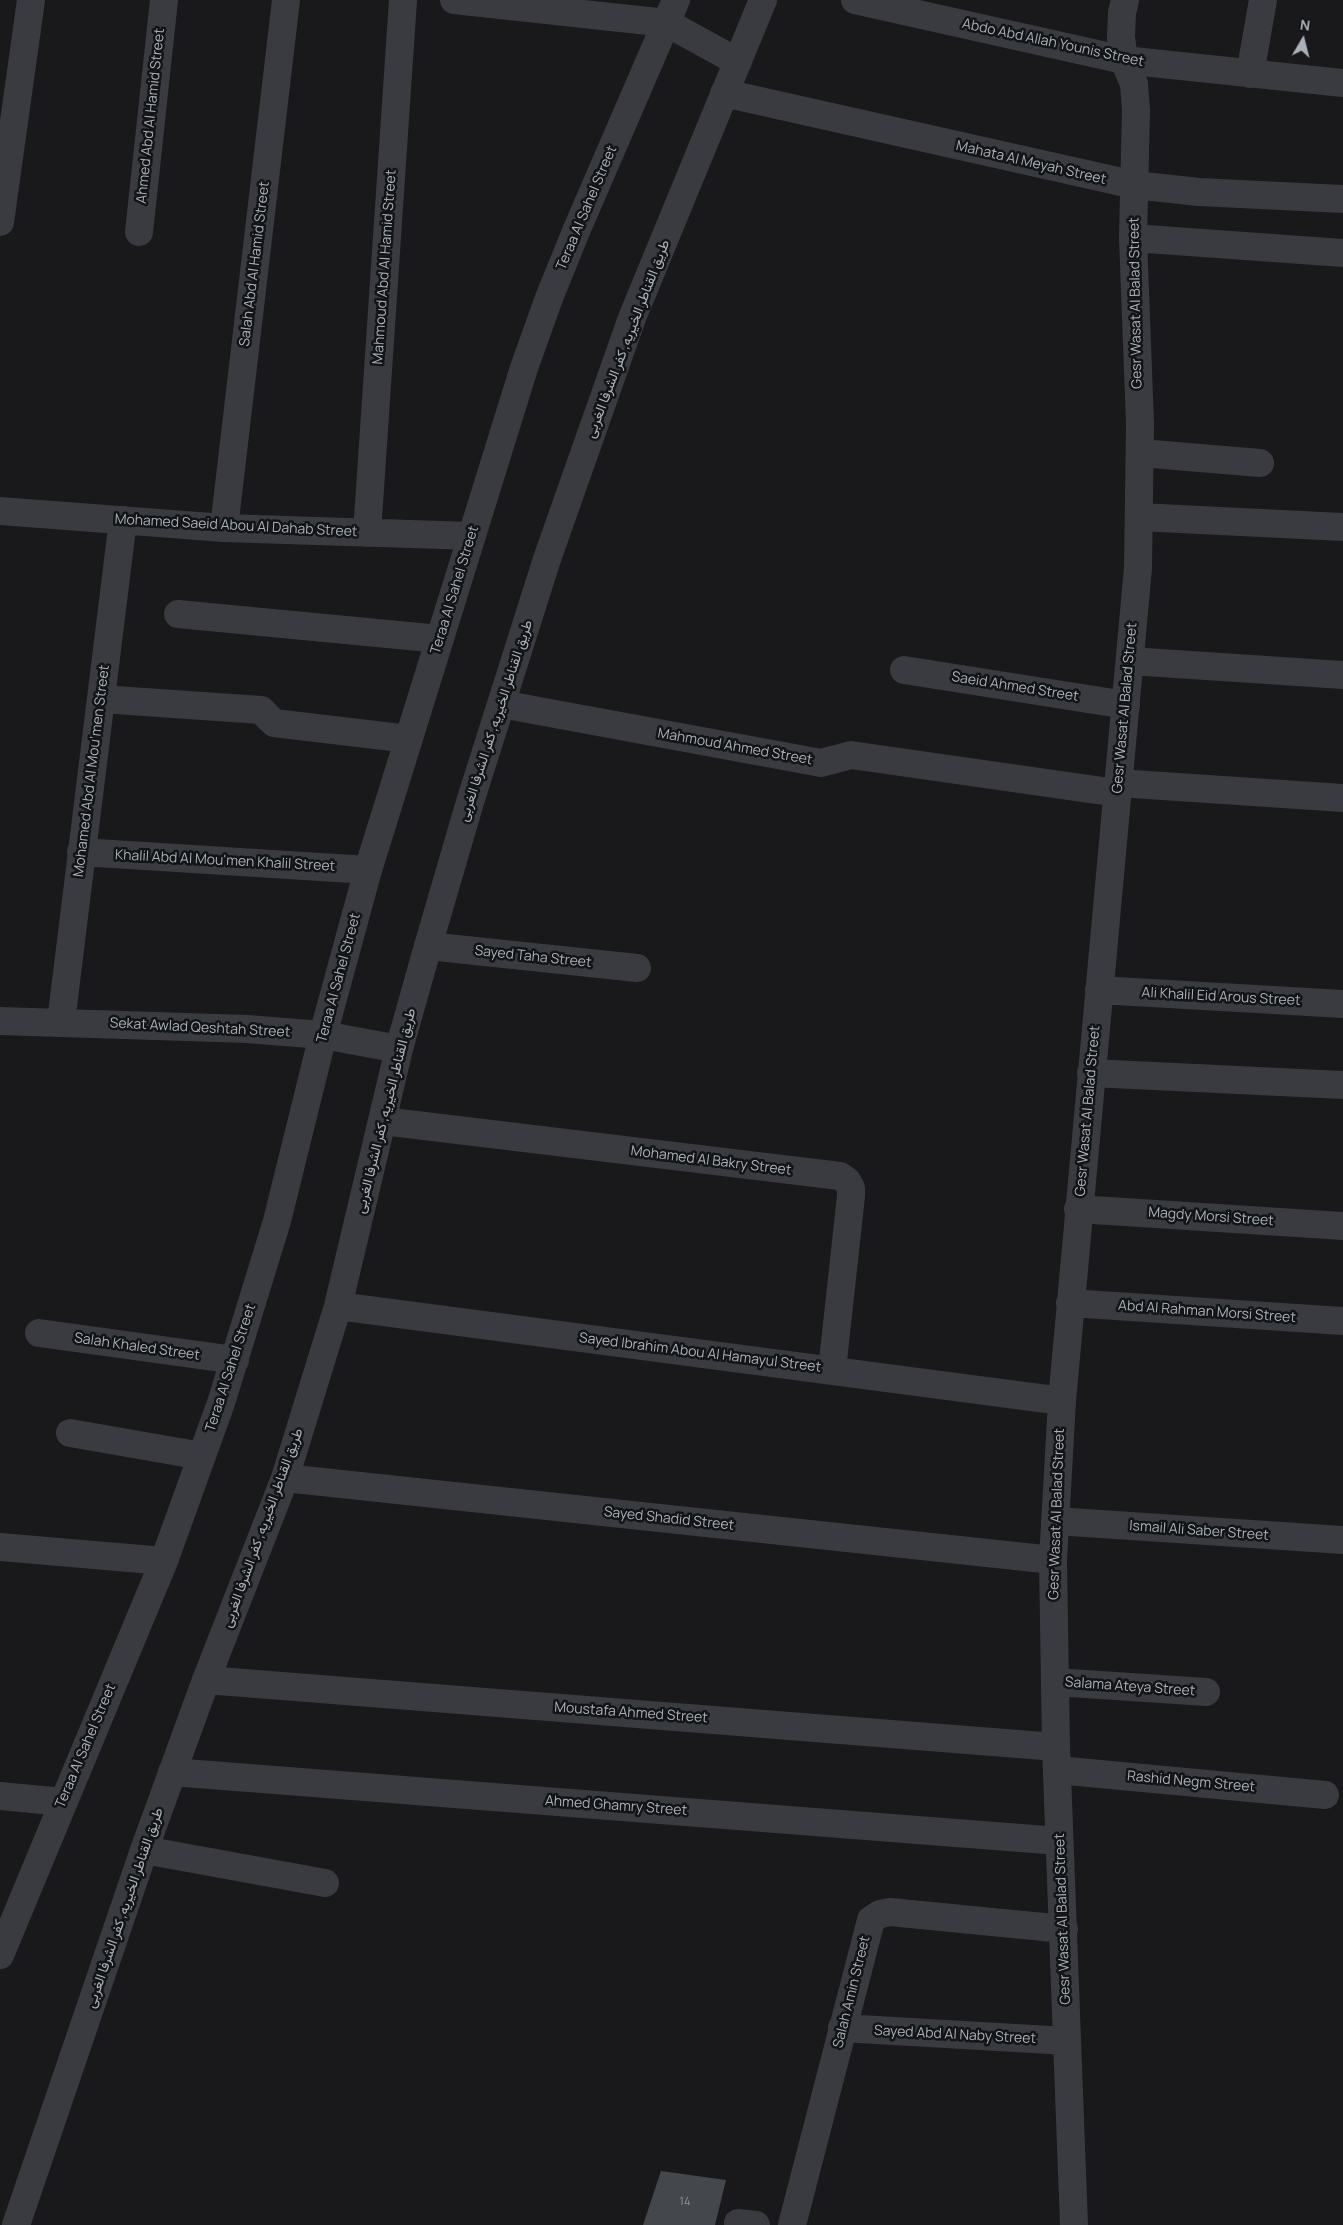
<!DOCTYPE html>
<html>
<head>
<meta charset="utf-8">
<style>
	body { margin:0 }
	#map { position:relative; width:1343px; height:2225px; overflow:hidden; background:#19191b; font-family:Manrope,sans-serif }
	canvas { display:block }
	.north { position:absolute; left:1278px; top:15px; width:50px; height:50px; -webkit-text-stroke:4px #131416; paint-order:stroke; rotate:8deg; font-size:14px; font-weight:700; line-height:20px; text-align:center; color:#aab1bb }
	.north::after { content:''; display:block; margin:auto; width:18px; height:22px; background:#aab1bb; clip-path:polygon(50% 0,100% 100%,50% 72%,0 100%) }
</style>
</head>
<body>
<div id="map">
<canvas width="1343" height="2225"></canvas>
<div class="north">N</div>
</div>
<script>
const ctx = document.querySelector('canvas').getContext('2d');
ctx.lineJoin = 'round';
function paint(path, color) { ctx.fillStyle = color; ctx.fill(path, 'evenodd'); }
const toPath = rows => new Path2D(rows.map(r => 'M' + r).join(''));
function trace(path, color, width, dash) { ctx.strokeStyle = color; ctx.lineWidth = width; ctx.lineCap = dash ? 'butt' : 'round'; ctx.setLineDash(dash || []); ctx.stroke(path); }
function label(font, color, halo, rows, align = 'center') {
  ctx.font = font + ' Manrope,Vazirmatn,sans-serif'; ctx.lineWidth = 5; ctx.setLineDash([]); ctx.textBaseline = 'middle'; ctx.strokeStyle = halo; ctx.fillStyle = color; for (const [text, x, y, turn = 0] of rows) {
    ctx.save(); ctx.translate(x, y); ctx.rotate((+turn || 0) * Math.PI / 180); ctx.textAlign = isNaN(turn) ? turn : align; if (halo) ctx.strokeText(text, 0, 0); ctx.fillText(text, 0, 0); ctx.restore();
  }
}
const building = toPath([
	[661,2171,726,2180,715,2225,643,2225]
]);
const minor = toPath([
	[454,0,667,23,738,62],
	[855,0,1124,60,1343,83],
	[1250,74,1263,0],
	[724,93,1135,185,1199,192,1343,199],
	[0,222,31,0],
	[139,232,164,0],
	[1133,238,1343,253],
	[1140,453,1260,463],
	[0,511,224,528,472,536],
	[1139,517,1343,527],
	[224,528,286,0],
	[367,533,403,0],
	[178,614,440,639],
	[1130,661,1343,675],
	[904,670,1126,705],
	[101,699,261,710,274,723,409,739],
	[501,704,821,763,851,755,1117,793],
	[1118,783,1343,798],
	[81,852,368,870],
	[428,946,637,968],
	[1099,990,1343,1004],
	[0,1021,247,1029,323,1035,399,1049],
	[61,1022,123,520],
	[1091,1073,1343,1085],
	[383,1121,840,1176,847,1181,851,1188,851,1196,832,1370],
	[1078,1209,1343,1226],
	[1070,1303,1343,1321],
	[338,1306,1062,1401],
	[39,1333,235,1360],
	[70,1433,202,1456],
	[285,1478,1053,1560],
	[1055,1521,1343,1540],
	[0,1547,164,1561],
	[206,1680,1056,1747],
	[1055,1682,1206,1692],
	[1057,1770,1325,1795],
	[172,1772,1059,1841],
	[0,1796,63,1802],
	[144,1850,325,1883],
	[0,1955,164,1561,221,1403,277,1221,323,1035,368,870,524,368,549,298,577,229,676,0],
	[842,2028,1067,2041],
	[738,2223,756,2225],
	[16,2225,144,1850,206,1680,285,1478,338,1306,399,1049,428,946,470,802,547,559,632,318,763,0],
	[792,2225,871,1920,880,1914,890,1912,1064,1929],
	[1074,2225,1056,1747,1053,1560,1062,1401,1138,568,1140,423,1133,238,1136,110,1134,84,1124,60,1121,37,1122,13,1125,0]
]);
const numberNames = [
	["14",685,2202]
];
const streetNames = [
	["Abdo Abd Allah Younis Street",1053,43,12],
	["Ahmed Abd Al Hamid Street",151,116,-84],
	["Mahata Al Meyah Street",1031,163,13],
	["Teraa Al Sahel Street",587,208,-67],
	["Salah Abd Al Hamid Street",255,264,-83],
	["Mahmoud Abd Al Hamid Street",385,267,-86],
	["Gesr Wasat Al Balad Street",1136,303,-91],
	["طريق القناطر الخيريه, كفر الشرفا الغربى",628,339,-69],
	["Mohamed Saeid Abou Al Dahab Street",236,526,3],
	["Teraa Al Sahel Street",455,590,-73],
	["Saeid Ahmed Street",1015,687,9],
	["Gesr Wasat Al Balad Street",1125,708,-85],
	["طريق القناطر الخيريه, كفر الشرفا الغربى",496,721,-72],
	["Mahmoud Ahmed Street",735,747,10],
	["Mohamed Abd Al Mou'men Street",92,771,-83],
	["Khalil Abd Al Mou'men Khalil Street",225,861,3],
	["Sayed Taha Street",533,957,6],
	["Teraa Al Sahel Street",339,978,-75],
	["Ali Khalil Eid Arous Street",1221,997,3],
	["Sekat Awlad Qeshtah Street",200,1028,3],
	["طريق القناطر الخيريه, كفر الشرفا الغربى",386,1111,-76],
	["Gesr Wasat Al Balad Street",1088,1111,-85],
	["Mohamed Al Bakry Street",711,1161,7],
	["Magdy Morsi Street",1211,1217,4],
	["Abd Al Rahman Morsi Street",1207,1312,4],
	["Salah Khaled Street",137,1347,8],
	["Sayed Ibrahim Abou Al Hamayul Street",700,1353,7],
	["Teraa Al Sahel Street",231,1368,-72],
	["Gesr Wasat Al Balad Street",1057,1514,-88],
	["Sayed Shadid Street",669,1519,6],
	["طريق القناطر الخيريه, كفر الشرفا الغربى",263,1528,-70],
	["Ismail Ali Saber Street",1199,1531,4],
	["Salama Ateya Street",1130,1687,4],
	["Moustafa Ahmed Street",631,1713,4],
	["Teraa Al Sahel Street",86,1746,-67],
	["Rashid Negm Street",1191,1782,5],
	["Ahmed Ghamry Street",616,1806,4],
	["طريق القناطر الخيريه, كفر الشرفا الغربى",125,1908,-71],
	["Gesr Wasat Al Balad Street",1063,1919,-92],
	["Salah Amin Street",852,1992,-76],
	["Sayed Abd Al Naby Street",955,2035,3]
];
paint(building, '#44474b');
trace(minor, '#393b40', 28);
label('11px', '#90969f', null, numberNames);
label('14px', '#aab1bb', '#131416', streetNames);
</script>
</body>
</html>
